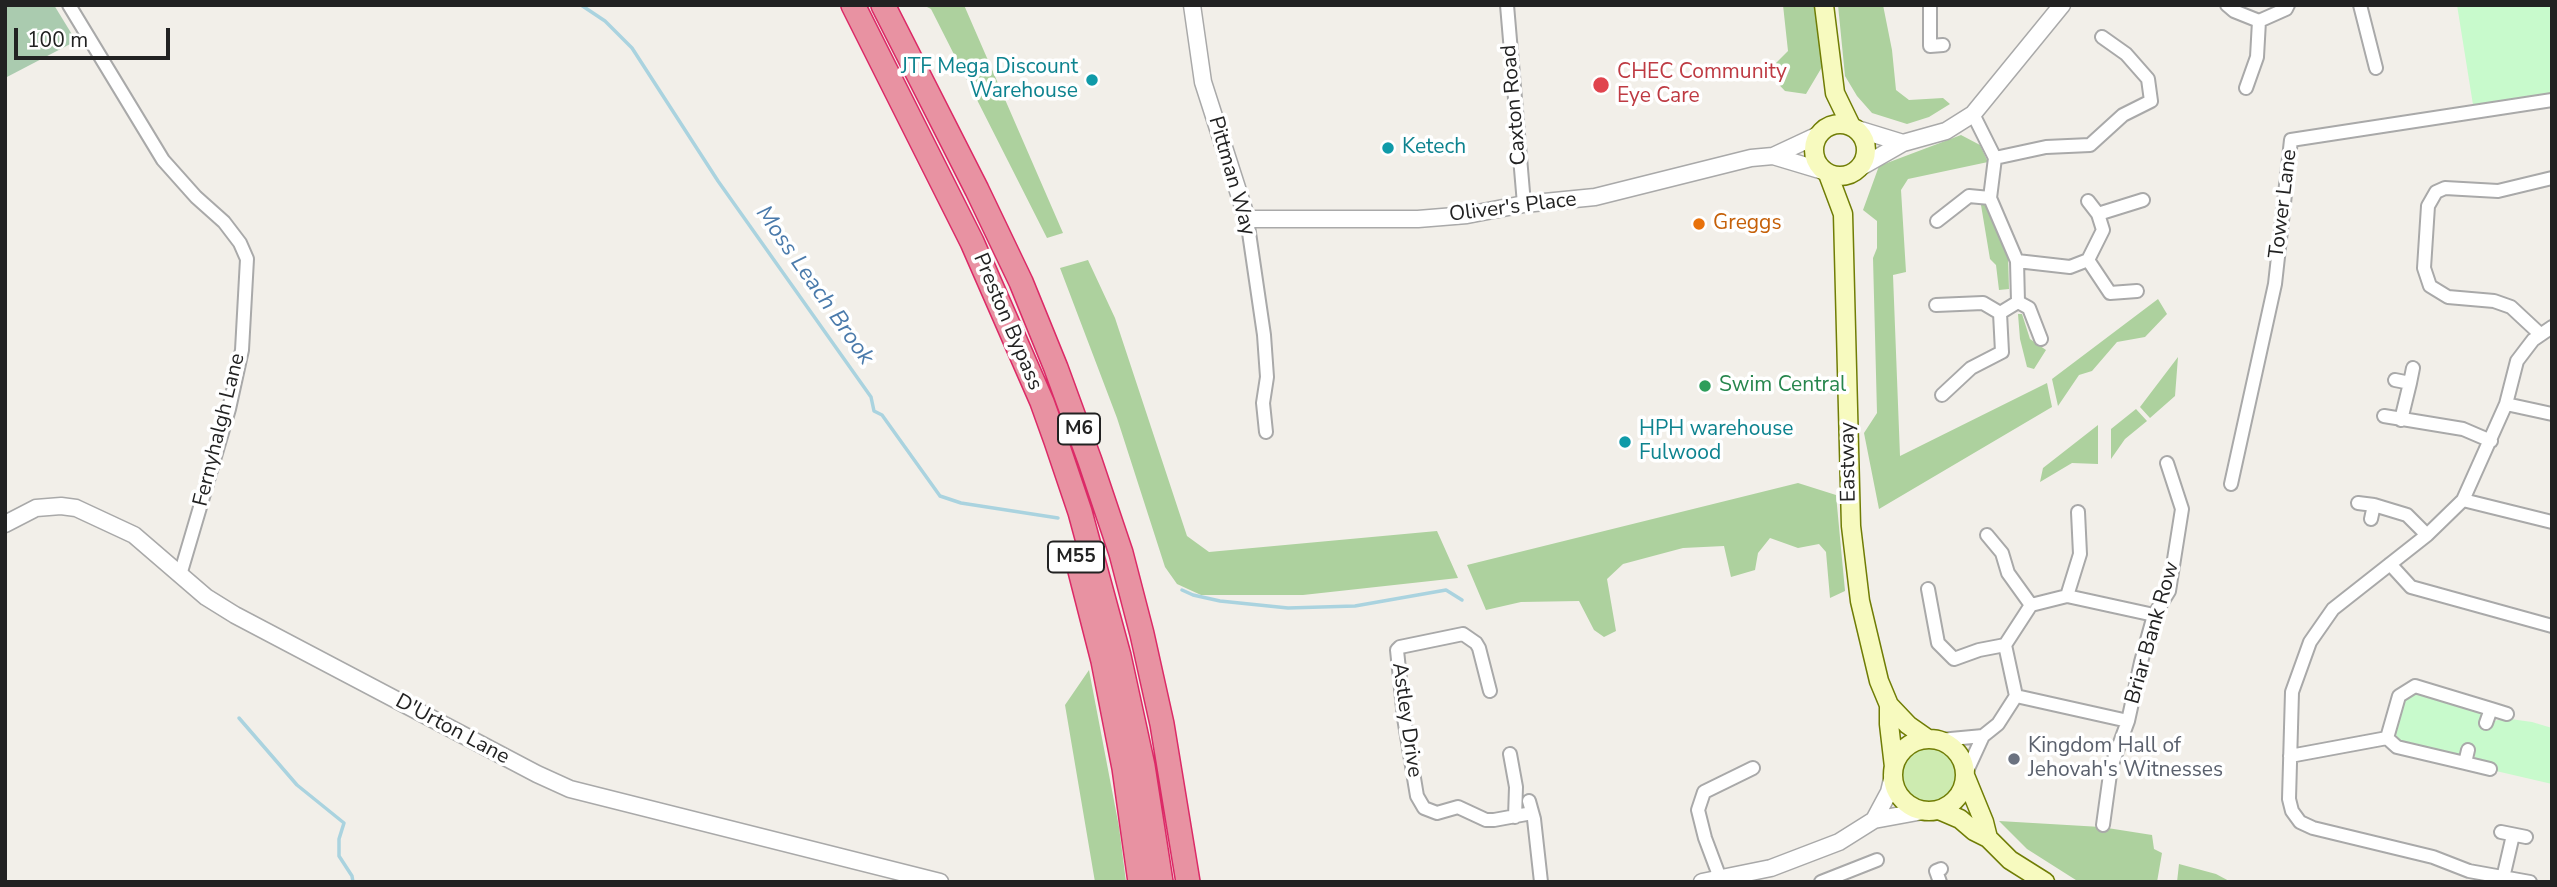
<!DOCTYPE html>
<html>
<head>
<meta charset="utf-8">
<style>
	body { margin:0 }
	#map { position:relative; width:2557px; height:887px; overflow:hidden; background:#f2efe9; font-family:"Nunito Sans",sans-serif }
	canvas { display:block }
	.frame { position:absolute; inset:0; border:7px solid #222; pointer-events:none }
	.scale { position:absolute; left:14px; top:28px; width:156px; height:32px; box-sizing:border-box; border:4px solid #222; border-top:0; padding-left:9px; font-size:21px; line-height:24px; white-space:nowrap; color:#222; -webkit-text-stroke:5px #fff; paint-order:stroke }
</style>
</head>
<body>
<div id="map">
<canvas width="2557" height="887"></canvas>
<div class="frame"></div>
<div class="scale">100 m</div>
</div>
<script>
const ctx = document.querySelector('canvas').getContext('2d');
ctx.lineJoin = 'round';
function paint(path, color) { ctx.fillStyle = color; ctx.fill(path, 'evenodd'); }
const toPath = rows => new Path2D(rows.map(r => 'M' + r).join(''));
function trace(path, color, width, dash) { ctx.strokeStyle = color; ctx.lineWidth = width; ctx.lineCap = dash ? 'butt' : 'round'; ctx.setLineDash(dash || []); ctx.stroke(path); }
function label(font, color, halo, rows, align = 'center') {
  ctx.font = font + ' "Nunito Sans",sans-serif'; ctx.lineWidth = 7; ctx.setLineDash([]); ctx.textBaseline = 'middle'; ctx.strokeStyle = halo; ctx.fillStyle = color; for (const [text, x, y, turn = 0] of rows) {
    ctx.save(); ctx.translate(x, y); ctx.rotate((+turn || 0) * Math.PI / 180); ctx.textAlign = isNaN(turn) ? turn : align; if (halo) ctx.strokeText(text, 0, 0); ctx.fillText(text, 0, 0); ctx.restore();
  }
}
const grass = toPath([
	'1903 774a28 28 0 1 1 56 0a28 28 0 1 1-56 0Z'
]);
const forest = toPath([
	[923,5,964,5,1063,233,1047,238,931,9],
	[1783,5,1816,5,1822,67,1806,94,1785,91,1767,72,1788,51],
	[1838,5,1883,5,1892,50,1896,90,1909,100,1943,98,1950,104,1929,117,1907,124,1872,113,1857,96,1845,76],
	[1961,135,1980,145,1988,162,1908,179,1901,190,1906,272,1893,275,1900,456,2047,383,2052,407,1879,509,1864,433,1877,413,1873,258,1877,248,1877,221,1863,210,1879,166],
	[1987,204,2008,256,2009,289,1999,290,1996,265,1990,259,1981,205],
	[1088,260,1115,318,1187,536,1209,552,1437,531,1458,578,1303,595,1201,595,1177,584,1165,567,1117,418,1060,268],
	[2158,299,2167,314,2145,337,2117,342,2092,371,2079,375,2058,406,2052,379],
	[2018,314,2022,314,2030,339,2046,350,2034,369,2027,367,2020,339],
	[2178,357,2175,396,2150,418,2140,407],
	[2136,409,2147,421,2125,439,2111,459,2111,429],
	[2098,425,2098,464,2072,463,2040,482,2043,468],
	[1798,483,1836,495,1845,591,1830,598,1826,552,1819,544,1798,548,1770,538,1758,553,1755,570,1731,577,1724,546,1683,548,1623,564,1607,579,1616,631,1604,637,1594,630,1579,601,1521,602,1486,610,1467,565],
	[1089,670,1119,827,1126,882,1095,882,1065,705],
	[1999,821,2101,827,2152,835,2154,849,2162,853,2157,882,2079,882,2027,849],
	[2179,864,2216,874,2231,882,2177,882]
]);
const cemetery = toPath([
	[5,5,54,5,76,41,5,78]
]);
const park = toPath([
	[2457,5,2552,5,2552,98,2474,111],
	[2419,691,2479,710,2484,719,2482,726,2491,727,2495,721,2503,718,2532,722,2552,728,2552,784,2496,771,2495,765,2475,758,2474,749,2465,748,2459,756,2409,747,2397,739,2395,725,2401,704,2410,693]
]);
const stream = toPath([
	[581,5,605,21,632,48,718,181,871,397,874,411,882,415,940,496,961,503,1058,518],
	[1182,590,1193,595,1220,601,1288,608,1355,606,1446,590,1462,600],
	[239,718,297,785,344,823,339,839,339,856,352,876,353,882]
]);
const minor = toPath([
	[69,5,163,160,196,197,224,222,240,243,247,259,242,350,229,409,180,575],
	[1507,5,1524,204],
	[1930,5,1930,46,1943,45],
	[2227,5,2234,11,2259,21,2286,9,2288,5],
	[2360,5,2376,68],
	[2246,88,2257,57,2259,21],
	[1995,158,2046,147,2090,145,2123,115,2151,101,2148,79,2126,54,2102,37],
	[2098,214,2143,200],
	[1247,219,1264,335,1267,377,1263,403,1266,432],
	[1937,221,1969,196,1990,198],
	[2088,260,2110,293,2137,291],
	[2017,261,2070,267,2088,260,2103,230,2098,214,2088,201],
	[2018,302,2029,308,2041,339],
	[1936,305,1983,303,2000,313],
	[2540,334,2511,307,2494,301,2448,297,2430,286,2424,268,2428,206,2436,192,2445,188,2498,191,2552,178],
	[2395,380,2410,383,2413,368],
	[1942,395,1971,368,2002,352,2000,313,2018,302,2017,261,1990,198,1995,158,1973,114],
	[2506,404,2552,414],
	[2384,416,2463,429,2491,441],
	[2401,420,2410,383],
	[2231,484,2275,284,2291,140,2552,100],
	[2463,500,2552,522],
	[2358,503,2374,505,2371,519],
	[2374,505,2407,515,2427,535],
	[1987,535,2002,553,2008,573,2031,605],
	[2390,564,2411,587,2552,626],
	[1928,589,1938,643,1954,659,1979,650,2005,645],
	[2067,596,2080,554,2078,512],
	[1490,691,1479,648,1476,643,1463,634,1400,647,1397,650,1404,718,1417,796,1424,808,1437,813,1458,807,1486,820,1494,820,1532,813],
	[2016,696,2128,721],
	[2486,723,2491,709,2507,714],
	[1940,740,1983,736],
	[2468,750,2465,763,2490,769],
	[1510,754,1516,787,1515,817],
	[2290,756,2387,738],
	[2465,763,2397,747,2387,738,2399,696,2415,686,2491,709],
	[1966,773,1983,736,1998,724,2016,696,2005,645,2031,605,2067,596,2154,615],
	[1529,801,1534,819,1541,882],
	[2103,825,2111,767,2128,721,2141,662,2154,615,2169,591,2182,509,2167,463],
	[2501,832,2526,837],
	[1720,878,1705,838,1698,810,1704,792,1753,768],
	[2503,878,2513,835],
	[1821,882,1877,860],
	[1940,882,1936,871,1941,869],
	[2530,882,2469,871,2433,857,2313,828,2300,822,2292,811,2289,799,2292,692,2310,642,2333,609,2427,535,2463,500,2506,404,2517,361,2533,340,2552,327]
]);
const tertiary = toPath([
	[1192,5,1203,82,1247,219,1418,219,1467,215,1524,204,1595,197,1751,158,1773,156,1818,135],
	[1854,128,1903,143],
	[1773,156,1823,171],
	[1861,167,1903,143,1946,131,1973,114,2062,5],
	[5,524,36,508,61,506,76,508,134,535,206,597,235,615,537,774,570,789,940,882],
	[1874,820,1889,792,1893,775],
	[1702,882,1771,868,1839,842,1874,820,1923,811]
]);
const secondary = toPath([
	[1824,5,1835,93,1851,126],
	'1814 150a26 26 0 1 1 52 0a26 26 0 1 1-52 0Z',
	[1828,174,1843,214,1851,526,1860,601,1879,681,1889,705,1908,725,1928,739],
	[1889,705,1889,724,1894,767],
	'1893 775a36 36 0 1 1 72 0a36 36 0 1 1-72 0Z',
	[1966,778,1984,822,1988,838],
	[1939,810,1960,819,1974,831,1988,838,2010,860,2045,882]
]);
const motorway = toPath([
	[853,5,972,242,1042,402,1056,441,1080,512,1119,656,1143,766,1161,882],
	[883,5,977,190,1021,282,1056,368,1090,461,1121,553,1142,634,1162,724,1188,882],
	[1080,571,1103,661,1124,768,1140,882]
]);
const markers = [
	[1092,80,7,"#0f9aa8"],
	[1601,85,9,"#e0444e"],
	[1388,148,7,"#0f9aa8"],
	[1699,224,7,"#e8710a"],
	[1705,386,7,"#2e9e5b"],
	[1625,442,7,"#0f9aa8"],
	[2014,759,7,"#6b7280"]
];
const shields = [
	[1079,429,42],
	[1076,557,56]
];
const shieldNames = [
	["M6",1079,429],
	["M55",1076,557]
];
const cultureNames = [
	["JTF Mega Discount",1078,68,"right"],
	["Warehouse",1078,92,"right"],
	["Ketech",1402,148],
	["HPH warehouse",1639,430],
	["Fulwood",1639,454]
];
const healthNames = [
	["CHEC Community",1617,73],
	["Eye Care",1617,97]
];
const streetNames = [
	["Caxton Road",1515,105,-95],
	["Pittman Way",1231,176,74],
	["Tower Lane",2284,204,-83],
	["Oliver's Place",1513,208,-7],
	["Preston Bypass",1007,322,67],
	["Fernyhalgh Lane",220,430,-76],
	["Eastway",1849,462,-91],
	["Briar Bank Row",2153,633,-74],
	["Astley Drive",1406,720,82],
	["D'Urton Lane",452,730,28]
];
const foodNames = [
	["Greggs",1713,224]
];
const leisureNames = [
	["Swim Central",1719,386]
];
const worshipNames = [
	["Kingdom Hall of",2028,747],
	["Jehovah's Witnesses",2028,771]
];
const waterNames = [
	["Moss Leach Brook",814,286,55]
];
paint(grass, '#cdebb0');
paint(forest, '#add19e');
paint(cemetery, '#aacbaf');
paint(park, '#c8facc');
trace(stream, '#aad3df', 3.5);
trace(minor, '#a9a9a9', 16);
trace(tertiary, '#a9a9a9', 19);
trace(secondary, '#707d05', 21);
trace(motorway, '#dc2a67', 26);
trace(minor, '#fff', 12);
trace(tertiary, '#fff', 16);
trace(secondary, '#f7fabf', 18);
trace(motorway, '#e892a2', 23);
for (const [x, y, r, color] of markers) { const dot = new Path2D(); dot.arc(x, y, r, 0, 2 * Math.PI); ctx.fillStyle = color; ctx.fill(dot); trace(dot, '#fff', 2.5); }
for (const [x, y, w] of shields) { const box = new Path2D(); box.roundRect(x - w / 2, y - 15.5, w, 31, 5); ctx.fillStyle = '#fff'; ctx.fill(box); trace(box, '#222', 2); }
label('bold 19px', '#222', null, shieldNames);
label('21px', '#0d838f', '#fff', cultureNames, 'left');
label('21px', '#be3a42', '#fff', healthNames, 'left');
label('21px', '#222', '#fff', streetNames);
label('21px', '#c56008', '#fff', foodNames, 'left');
label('21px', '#27864d', '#fff', leisureNames, 'left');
label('21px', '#5b616d', '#fff', worshipNames, 'left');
label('italic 23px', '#4a7aab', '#fff', waterNames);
</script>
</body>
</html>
